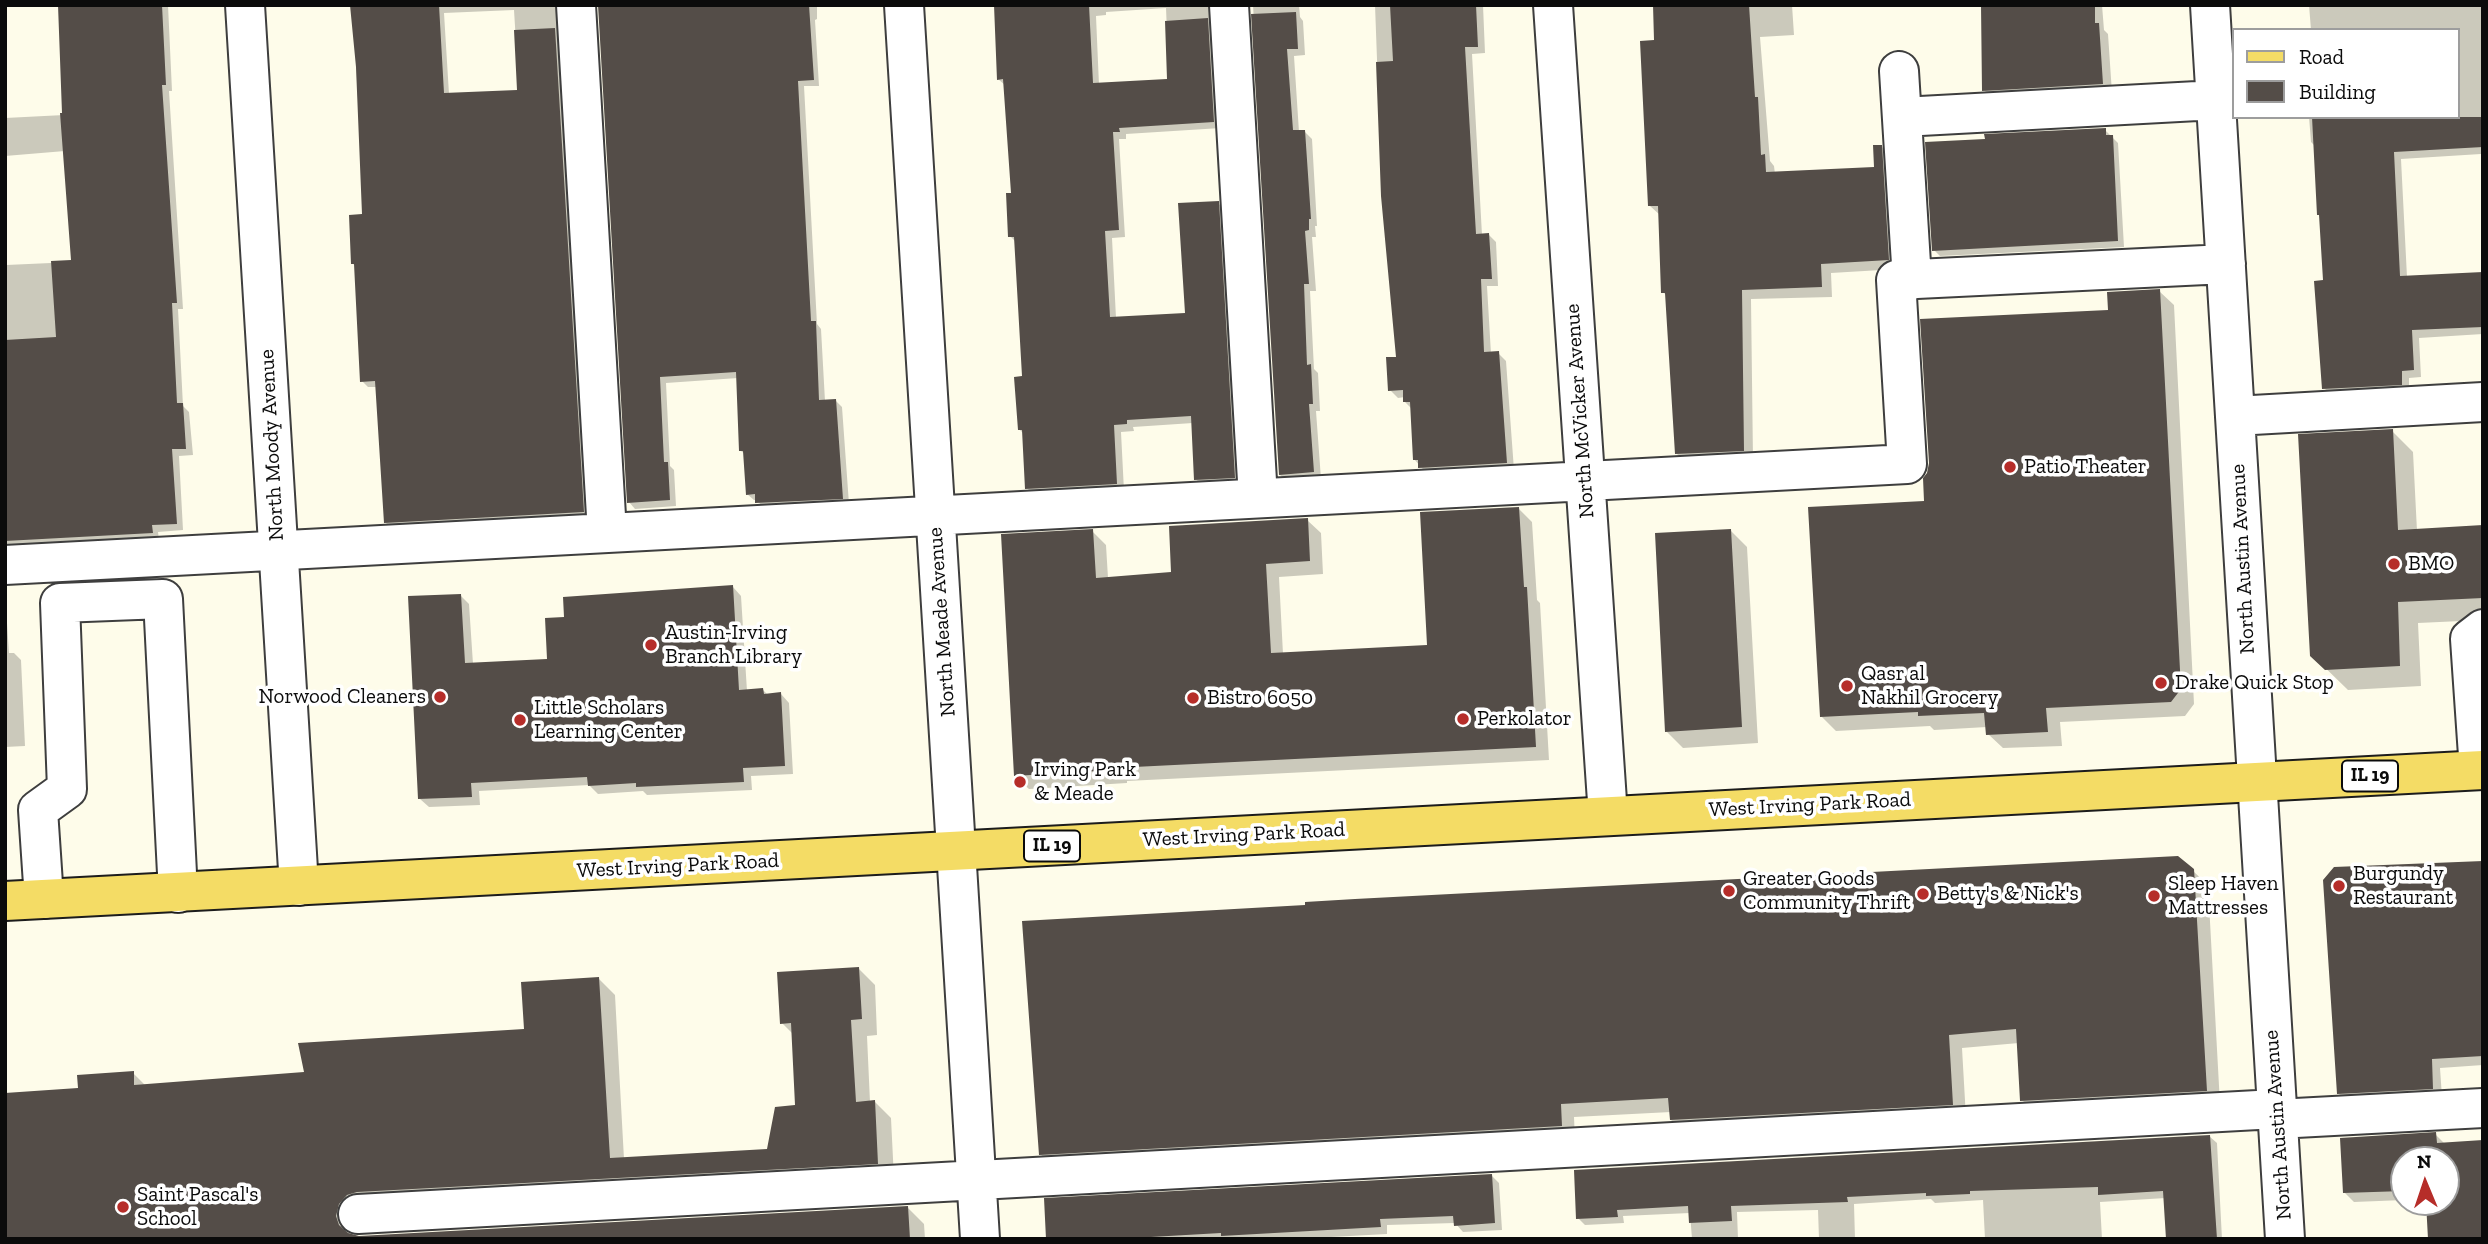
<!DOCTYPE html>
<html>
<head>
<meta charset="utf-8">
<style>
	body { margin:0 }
	#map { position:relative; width:2488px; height:1244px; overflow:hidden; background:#fefcea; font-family:"Zilla Slab",serif }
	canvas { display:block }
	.frame { position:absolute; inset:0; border:7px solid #0b0b0b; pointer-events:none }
	.legend { position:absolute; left:2232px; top:28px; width:228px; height:91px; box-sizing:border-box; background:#fff; border:2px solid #9d9d9d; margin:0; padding:9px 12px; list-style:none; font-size:21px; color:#0b0b0b }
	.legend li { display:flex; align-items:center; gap:14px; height:35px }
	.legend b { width:35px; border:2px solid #9d9d9d }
	.north { position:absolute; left:2390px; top:1146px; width:70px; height:70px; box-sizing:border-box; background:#fff; border:2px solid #9d9d9d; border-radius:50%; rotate:358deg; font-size:19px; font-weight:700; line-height:28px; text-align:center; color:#0b0b0b }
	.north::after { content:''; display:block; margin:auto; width:24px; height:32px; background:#b62d29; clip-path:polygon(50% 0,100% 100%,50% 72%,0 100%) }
</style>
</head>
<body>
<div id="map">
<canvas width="2488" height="1244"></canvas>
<div class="frame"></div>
<ul class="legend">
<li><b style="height:9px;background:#f4dc65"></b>Road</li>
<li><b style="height:19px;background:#544d48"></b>Building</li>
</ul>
<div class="north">N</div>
</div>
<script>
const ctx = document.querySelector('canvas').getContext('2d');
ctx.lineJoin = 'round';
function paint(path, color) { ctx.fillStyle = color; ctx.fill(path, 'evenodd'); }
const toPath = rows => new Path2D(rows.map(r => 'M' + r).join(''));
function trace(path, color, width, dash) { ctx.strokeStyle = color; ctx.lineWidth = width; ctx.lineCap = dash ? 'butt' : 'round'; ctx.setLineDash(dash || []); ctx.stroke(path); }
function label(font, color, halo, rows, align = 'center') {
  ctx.font = font + ' "Zilla Slab",serif'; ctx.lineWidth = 7; ctx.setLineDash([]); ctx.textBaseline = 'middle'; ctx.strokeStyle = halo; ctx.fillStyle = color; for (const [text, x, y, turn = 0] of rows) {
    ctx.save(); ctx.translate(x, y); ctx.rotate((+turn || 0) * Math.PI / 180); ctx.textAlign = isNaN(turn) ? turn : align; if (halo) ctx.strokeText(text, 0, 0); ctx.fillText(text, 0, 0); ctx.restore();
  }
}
const shadow = toPath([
	[59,5,168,5,172,91,169,91,183,309,178,309,183,406,189,412,193,455,179,456,183,530,158,532,159,540,5,552,5,245,6,265,73,262,65,151,5,156,5,118,64,115],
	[353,5,562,5,589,518,392,529,385,522,377,387,368,387,362,381,356,266,353,264,364,215],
	[514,10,519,92,449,94,444,13],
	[600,5,817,5,817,19,815,20,819,86,804,86,817,324,821,329,825,401,836,401,842,407,849,504,764,509,757,500,754,500,747,494,745,454,741,451,738,378,666,383,670,466,674,470,676,506,635,509,629,502],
	[996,5,1216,5,1221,128,1126,134,1126,139,1119,139,1125,237,1112,238,1116,318,1187,314,1218,203,1225,211,1241,485,1203,487,1196,479,1193,423,1133,427,1134,431,1121,432,1124,491,1034,496,1027,488,1024,434,1019,429,1024,378,1016,242,1010,236,1013,195,1006,86,998,79],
	[1166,8,1169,81,1099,85,1096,16,1106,15,1106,12],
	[1253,5,1299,5,1300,17,1303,21,1305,55,1294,56,1299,132,1305,132,1312,139,1317,226,1315,226,1316,237,1312,237,1316,291,1310,291,1314,369,1318,373,1320,411,1316,411,1321,479,1288,482,1280,475],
	[1375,5,1483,5,1485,53,1472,54,1482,235,1489,235,1496,242,1498,286,1487,286,1491,354,1498,353,1506,361,1514,470,1428,475,1414,459,1412,409,1405,402,1405,397,1398,398,1390,390,1398,359,1382,196],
	[1654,5,1792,5,1794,35,1760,37,1770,161,1774,166,1775,174,1876,169,1881,146,1891,156,1898,269,1831,273,1832,297,1751,299,1753,460,1687,464,1677,454,1667,296,1663,292,1660,215,1650,206,1656,42],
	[1982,5,2102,5,2104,30,2108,34,2112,93,1993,99,1984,90],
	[2309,5,2483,5,2483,188,2481,154,2401,159,2407,277,2483,273,2483,334,2419,338,2421,377,2409,378,2409,392,2332,396,2324,388,2325,282,2316,147,2311,142,2309,117,2458,117,2458,30,2311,30],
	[2105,130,2118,143,2124,247,1940,256,1934,250],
	[2159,291,2174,305,2194,704,2185,716,2060,722,2062,746,2003,748,1988,734,1987,727,1934,730,1930,726,1836,731,1821,716,1926,503,2110,311],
	[2392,431,2413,452,2417,531,2483,526,2483,620,2418,623,2421,686,2348,690,2312,655],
	[1518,508,1532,522,1537,600,1540,603,1549,760,1127,781,1127,783,1029,789,1015,776,1092,531,1106,545,1108,578,1173,574,1307,520,1321,533,1323,574,1279,577,1283,654,1428,646],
	[1731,531,1747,547,1758,743,1683,748,1667,732],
	[733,587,741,596,747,691,763,690,768,695,781,694,789,703,793,774,751,776,752,790,647,795,643,791,598,794,589,785,479,791,480,805,429,807,420,799,461,596,469,604,473,664,549,661,566,619],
	[5,593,9,653,14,653,21,660,25,746,5,747],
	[2483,863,2483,1065,2440,1068,2442,1097,2348,1103,2338,1093],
	[2193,871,2208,885,2220,1104,2036,1114,2022,1100,2019,1043,1962,1048,1966,1118,1685,1134,1671,1120,1671,1112,1574,1117,1575,1140,1055,1168,1040,1154],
	[859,969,875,985,877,1035,867,1036,870,1102,875,1102,891,1118,894,1179,354,1220,352,1233,353,1236,359,1238,908,1208,924,1224,925,1239,5,1239,80,1090,133,1073,146,1086,307,1074,526,1031,599,979,615,995,624,1159,769,1151,797,1107,793,1034,782,1023],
	[2435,1134,2445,1144,2483,1239,2428,1202,2446,1202,2446,1160,2404,1160,2404,1200,2354,1202,2344,1192],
	[2209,1136,2217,1143,2222,1239,2168,1239,2166,1198,2100,1202,2102,1239,1985,1239,1983,1200,1935,1203,1931,1199,1854,1204,1855,1239,1819,1239,1818,1210,1737,1212,1738,1239,1692,1239,1690,1213,1623,1216,1624,1223,1585,1225,1578,1218,1576,1172],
	[1492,1176,1499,1183,1502,1230,1463,1232,1455,1223,1387,1225,1387,1234,1294,1239,1048,1239]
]);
const building = toPath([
	[58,5,162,5,166,85,162,85,177,303,172,303,177,403,183,403,186,449,172,449,177,524,152,525,153,533,5,541,5,340,56,337,51,261,71,260,60,113,62,113],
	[350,5,439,5,444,93,517,90,514,30,555,28,584,512,384,523,375,381,360,382,354,264,351,264,349,215,362,214,356,67],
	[598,5,809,5,814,80,798,81,811,321,816,321,819,400,836,399,843,499,755,503,755,494,746,495,743,451,739,451,736,372,660,377,664,462,668,462,670,500,627,503],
	[994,5,1089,5,1093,83,1167,79,1165,21,1208,18,1214,122,1119,128,1120,132,1113,132,1119,230,1105,231,1110,317,1185,313,1178,203,1219,201,1235,478,1194,480,1191,416,1127,420,1127,424,1114,425,1117,484,1025,489,1022,430,1018,430,1014,377,1022,376,1018,306,1014,237,1008,237,1006,193,1011,193,1003,79,997,80],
	[1390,5,1476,5,1478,47,1465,47,1476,234,1489,233,1492,279,1481,279,1484,352,1499,351,1507,463,1418,468,1418,460,1413,460,1410,402,1403,402,1403,390,1388,391,1386,357,1396,357,1381,196,1376,62,1393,61],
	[1653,5,1749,5,1755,97,1758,97,1761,155,1765,154,1766,172,1874,167,1873,145,1882,145,1889,260,1821,264,1822,287,1742,290,1744,451,1675,454,1665,293,1661,293,1658,206,1648,206,1640,41,1654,40],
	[1981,5,2095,5,2095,23,2099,23,2103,84,1982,91],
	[1296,12,1298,49,1287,49,1293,130,1305,130,1311,219,1309,219,1309,230,1305,231,1309,284,1304,284,1307,365,1311,364,1313,404,1309,404,1314,472,1279,475,1251,14],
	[2312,117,2483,117,2483,147,2394,152,2400,276,2483,272,2483,327,2412,330,2414,370,2402,371,2402,385,2322,389,2314,281,2323,280,2319,215,2317,215],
	[2106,128,2106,135,2113,135,2118,241,1932,251,1925,142,1985,139,1984,134],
	[2160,289,2181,689,2171,702,2046,708,2048,732,1986,735,1984,713,1918,716,1918,712,1820,717,1808,507,1924,501,1923,478,1927,473,1929,463,1920,319,2108,310,2107,292],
	[2393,429,2398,530,2483,525,2483,598,2398,602,2400,666,2325,670,2310,656,2298,434],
	[1519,507,1524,587,1527,587,1536,747,1114,768,1114,770,1014,776,1001,534,1093,529,1096,578,1171,572,1169,526,1308,518,1310,561,1266,564,1271,653,1427,645,1420,512],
	[1731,529,1742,727,1665,732,1655,533],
	[733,585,739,690,763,688,764,694,781,692,785,766,743,768,744,782,636,787,636,783,588,786,587,777,471,783,472,797,418,799,408,596,461,594,465,663,547,659,545,618,564,617,563,597],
	[2178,856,2194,869,2207,1091,2020,1101,2016,1029,1949,1035,1953,1105,1670,1120,1668,1098,1561,1104,1562,1126,1039,1155,1022,921,1305,905,1305,902,1355,899],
	[2483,861,2483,1056,2432,1059,2433,1089,2337,1094,2323,880,2334,867],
	[859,967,862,1019,851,1020,856,1102,875,1100,878,1164,357,1192,347,1195,339,1204,336,1216,339,1225,348,1233,359,1236,908,1206,910,1239,5,1239,5,1093,78,1088,77,1075,134,1071,134,1085,304,1072,298,1043,524,1029,521,982,599,977,610,1158,767,1149,775,1107,795,1105,791,1023,780,1024,777,972],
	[2436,1132,2437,1143,2483,1140,2483,1239,2428,1239,2426,1202,2446,1202,2446,1160,2404,1160,2404,1191,2343,1193,2340,1138],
	[2210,1135,2217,1239,2166,1239,2163,1191,2098,1195,2098,1187,1970,1191,1970,1194,1926,1196,1926,1193,1847,1197,1848,1202,1731,1206,1732,1221,1689,1223,1688,1206,1617,1210,1618,1217,1576,1219,1574,1170],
	[1492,1174,1495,1223,1454,1226,1453,1216,1380,1219,1381,1227,1221,1236,1221,1233,1116,1239,1046,1239,1044,1198]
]);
const minor = toPath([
	[245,5,299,886],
	[576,5,607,533],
	[904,5,980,1239],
	[1229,5,1258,498],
	[1553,5,1608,816],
	[2210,5,2285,1239],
	[1899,71,1912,280],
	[1902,117,2216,100],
	[2235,416,2483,402],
	[5,565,1907,464,1896,280,2226,264],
	[2479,770,2470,639,2483,629],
	[44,899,38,810,67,789,60,603,163,599,178,893],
	[2277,1119,2483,1108],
	[358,1214,2276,1109]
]);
const major = toPath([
	[5,901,2483,770]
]);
const markers = [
	[2010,467,7,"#b62d29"],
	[2394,564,7,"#b62d29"],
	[651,645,7,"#b62d29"],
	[2161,683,7,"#b62d29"],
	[1847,686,7,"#b62d29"],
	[440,697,7,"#b62d29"],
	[1193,698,7,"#b62d29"],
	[1463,719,7,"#b62d29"],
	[520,720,7,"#b62d29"],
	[1020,782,7,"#b62d29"],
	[2339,886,7,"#b62d29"],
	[1729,891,7,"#b62d29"],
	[1923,894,7,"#b62d29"],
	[2154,896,7,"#b62d29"],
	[123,1207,7,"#b62d29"]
];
const shields = [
	[2370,776,56],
	[1052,846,56]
];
const shieldNames = [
	["IL 19",2370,776],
	["IL 19",1052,846]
];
const streetNames = [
	["North McVicker Avenue",1580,411,-94],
	["North Moody Avenue",272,445,-93],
	["North Austin Avenue",2243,559,-93],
	["North Meade Avenue",942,622,-94],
	["West Irving Park Road",1810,805,-3],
	["West Irving Park Road",1244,835,-3],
	["West Irving Park Road",678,866,-3],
	["North Austin Avenue",2278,1125,-94]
];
const poiNames = [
	["Patio Theater",2024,467],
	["BMO",2408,564],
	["Austin-Irving",665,633],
	["Branch Library",665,657],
	["Qasr al",1861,674],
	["Nakhil Grocery",1861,698],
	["Drake Quick Stop",2175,683],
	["Norwood Cleaners",426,697,"right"],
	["Bistro 6050",1207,698],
	["Little Scholars",534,708],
	["Learning Center",534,732],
	["Perkolator",1477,719],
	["Irving Park",1034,770],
	["& Meade",1034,794],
	["Burgundy",2353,874],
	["Restaurant",2353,898],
	["Greater Goods",1743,879],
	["Community Thrift",1743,903],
	["Sleep Haven",2168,884],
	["Mattresses",2168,908],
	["Betty's & Nick's",1937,894],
	["Saint Pascal's",137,1195],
	["School",137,1219]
];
paint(shadow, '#0003');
paint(building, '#544d48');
trace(minor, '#3e3e3e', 42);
trace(major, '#1c1c1c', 42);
trace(minor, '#fff', 38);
trace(major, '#f4dc65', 38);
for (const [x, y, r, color] of markers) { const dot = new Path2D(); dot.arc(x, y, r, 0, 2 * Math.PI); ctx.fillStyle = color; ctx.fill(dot); trace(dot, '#fff', 2.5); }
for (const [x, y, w] of shields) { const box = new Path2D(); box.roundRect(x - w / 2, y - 15.5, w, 31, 5); ctx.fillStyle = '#fff'; ctx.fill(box); trace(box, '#0b0b0b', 2); }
label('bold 19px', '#0b0b0b', null, shieldNames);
label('21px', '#0b0b0b', '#fff', streetNames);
label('21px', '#0b0b0b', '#fff', poiNames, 'left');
</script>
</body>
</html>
